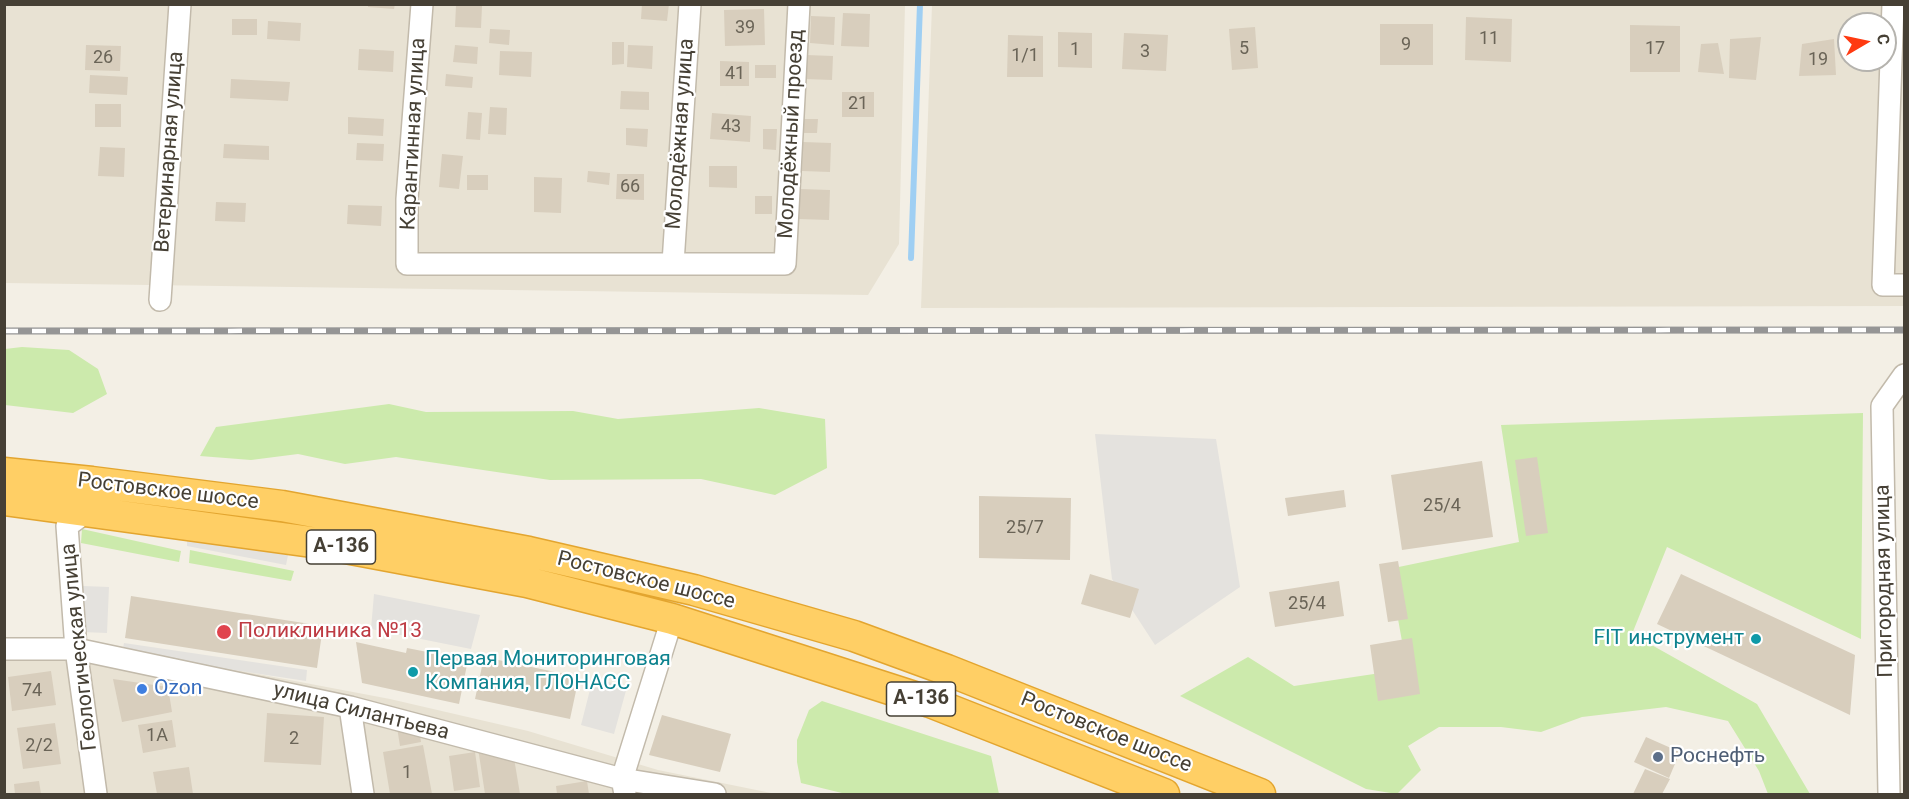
<!DOCTYPE html>
<html>
<head>
<meta charset="utf-8">
<style>
	body { margin:0 }
	#map { position:relative; width:1909px; height:799px; overflow:hidden; background:#f3efe5; font-family:Roboto,sans-serif }
	canvas { display:block }
	.frame { position:absolute; inset:0; border:6px solid #464035; pointer-events:none }
	.north { position:absolute; left:1837px; top:12px; width:60px; height:60px; box-sizing:border-box; background:#fff; border:2px solid #b5b3ae; border-radius:50%; rotate:81deg; font-size:16px; font-weight:700; line-height:24px; text-align:center; color:#464035 }
	.north::after { content:''; display:block; margin:auto; width:21px; height:27px; background:#ff3a11; clip-path:polygon(50% 0,100% 100%,50% 72%,0 100%) }
</style>
</head>
<body>
<div id="map">
<canvas width="1909" height="799"></canvas>
<div class="frame"></div>
<div class="north">С</div>
</div>
<script>
const ctx = document.querySelector('canvas').getContext('2d');
ctx.lineJoin = 'round';
function paint(path, color) { ctx.fillStyle = color; ctx.fill(path, 'evenodd'); }
const toPath = rows => new Path2D(rows.map(r => 'M' + r).join(''));
function trace(path, color, width, dash) { ctx.strokeStyle = color; ctx.lineWidth = width; ctx.lineCap = dash ? 'butt' : 'round'; ctx.setLineDash(dash || []); ctx.stroke(path); }
function label(font, color, halo, rows, align = 'center') {
  ctx.font = font + ' Roboto,sans-serif'; ctx.lineWidth = 4.5; ctx.setLineDash([]); ctx.textBaseline = 'middle'; ctx.strokeStyle = halo; ctx.fillStyle = color; for (const [text, x, y, turn = 0] of rows) {
    ctx.save(); ctx.translate(x, y); ctx.rotate((+turn || 0) * Math.PI / 180); ctx.textAlign = isNaN(turn) ? turn : align; if (halo) ctx.strokeText(text, 0, 0); ctx.fillText(text, 0, 0); ctx.restore();
  }
}
const residential = toPath([
	[5,5,905,5,899,244,868,295,5,283],
	[932,5,1904,5,1904,306,921,308],
	[1849,24,1885,24,1885,60,1849,60],
	[4,637,115,647,390,699,528,731,658,770,776,794,5,794]
]);
const green = toPath([
	[22,347,69,350,98,369,107,394,73,413,5,405,5,349],
	[389,404,426,412,573,411,618,419,759,408,825,419,827,468,775,495,701,479,550,480,396,457,345,464,298,454,251,460,200,456,216,427],
	[1863,413,1861,639,1667,547,1632,634,1757,704,1810,794,1768,794,1759,771,1728,721,1666,707,1582,717,1541,732,1501,727,1439,727,1408,746,1421,770,1397,794,1366,789,1180,696,1248,657,1294,686,1407,669,1389,569,1519,542,1501,425],
	[82,529,181,551,179,562,81,543],
	[190,550,294,571,291,581,189,563],
	[822,701,991,756,999,794,846,794,801,783,797,762,797,740,809,710]
]);
const parking = toPath([
	[1095,434,1216,439,1240,587,1155,645,1112,579],
	[187,536,288,555,286,565,187,546],
	[83,586,109,587,107,633,82,632],
	[374,594,480,615,471,649,371,629],
	[124,643,307,670,306,681,122,653],
	[593,678,627,687,614,734,581,725]
]);
const stream = toPath([
	[911,258,920,4]
]);
const building = toPath([
	[368,4,395,4,394,9,368,7],
	[642,4,669,4,667,21,641,19],
	[456,5,482,6,481,28,455,27],
	[764,9,765,45,725,46,724,10],
	[843,13,870,14,869,47,841,46],
	[811,16,835,17,834,45,810,43],
	[1466,17,1512,19,1511,62,1465,60],
	[232,19,257,19,257,35,232,35],
	[268,21,301,23,300,41,267,39],
	[1380,24,1433,24,1433,65,1380,65],
	[1630,25,1680,26,1680,72,1630,72],
	[1255,27,1258,68,1232,70,1229,29],
	[490,29,510,30,509,45,489,43],
	[1058,32,1092,33,1092,68,1058,67],
	[1124,33,1168,35,1166,71,1122,69],
	[1008,35,1043,36,1043,77,1007,77],
	[1761,37,1756,80,1729,78,1730,39],
	[1834,39,1836,75,1799,76,1802,44],
	[612,42,624,42,624,64,612,65],
	[1718,43,1724,74,1698,72,1701,44],
	[86,45,121,46,120,71,85,70],
	[455,45,478,47,477,64,453,62],
	[628,45,653,46,652,69,627,67],
	[359,49,394,51,393,72,358,70],
	[500,51,532,52,531,77,499,75],
	[806,55,833,56,832,80,805,79],
	[720,61,749,62,749,86,720,86],
	[755,65,776,65,776,78,755,78],
	[446,74,473,77,472,88,445,86],
	[90,75,128,77,127,95,89,93],
	[231,79,290,82,288,101,230,98],
	[621,91,649,92,649,110,620,109],
	[842,92,874,92,874,117,842,117],
	[95,104,121,104,121,127,95,127],
	[490,107,507,108,506,135,488,134],
	[468,112,482,113,480,140,466,139],
	[712,113,751,116,750,142,710,139],
	[348,117,384,119,383,136,348,134],
	[799,119,818,119,817,133,799,133],
	[626,128,648,129,647,147,626,145],
	[763,129,777,129,776,150,763,149],
	[803,142,831,143,830,172,802,171],
	[357,143,384,144,383,161,356,160],
	[224,144,269,146,269,160,223,158],
	[100,147,125,148,124,177,98,176],
	[442,154,463,156,459,189,439,187],
	[709,166,737,166,737,188,709,187],
	[588,171,610,173,609,185,587,182],
	[617,174,644,174,644,200,616,199],
	[467,175,488,175,488,190,467,190],
	[534,177,562,178,561,213,534,212],
	[800,189,830,190,829,220,799,219],
	[755,196,772,196,772,214,755,214],
	[216,202,246,203,245,222,215,221],
	[348,205,382,206,381,226,347,224],
	[1537,457,1548,533,1526,536,1515,460],
	[1482,461,1493,537,1402,550,1391,475],
	[1344,490,1346,507,1288,516,1285,498],
	[979,496,1071,498,1070,560,979,558],
	[1398,561,1408,619,1388,622,1379,564],
	[1090,574,1139,589,1130,618,1081,604],
	[1681,574,1855,655,1850,715,1657,624],
	[1339,581,1344,616,1275,627,1269,592],
	[131,596,323,626,317,668,125,638],
	[1412,638,1420,694,1378,701,1370,645],
	[356,642,406,653,407,648,468,660,459,704,362,683],
	[484,657,579,677,570,719,475,699],
	[51,671,56,705,12,711,8,677],
	[113,679,168,687,172,712,122,722],
	[267,713,324,717,321,765,264,762],
	[662,715,731,734,720,772,649,755],
	[172,720,176,747,143,753,138,725],
	[396,721,419,727,421,742,400,746],
	[55,723,61,764,23,769,17,728],
	[1646,737,1680,752,1669,778,1634,762],
	[423,745,432,794,390,794,383,752],
	[478,748,514,758,520,794,485,794],
	[475,752,480,787,454,791,449,756],
	[189,767,193,794,157,794,153,772],
	[1645,769,1670,779,1662,794,1633,794],
	[39,781,41,794,15,794,14,784],
	[587,781,589,794,557,794,556,786]
]);
const minor = toPath([
	[422,4,407,199,407,264,785,264,799,4],
	[1893,4,1883,285,1904,285],
	[673,263,690,4],
	[160,300,180,4],
	[89,510,67,526,76,649,96,794],
	[4,649,76,649,350,707,622,779,715,794],
	[350,707,363,794],
	[625,794,622,779,672,619],
	[1889,794,1882,406,1904,375]
]);
const highway = toPath([
	[4,473,92,482,282,506,529,552,694,590,854,636,947,670,1260,794],
	[4,500,319,543,527,582,672,619,930,702,1164,794]
]);
const rail = toPath([
	[4,331,1904,330]
]);
const markers = [
	[224,632,8,"#e0444e"],
	[1756,639,6,"#0f9aa8"],
	[413,672,6,"#0f9aa8"],
	[142,689,6,"#3f7fe0"],
	[1658,757,6,"#5c6f8a"]
];
const numberNames = [
	["39",745,28],
	["11",1489,39],
	["9",1406,45],
	["5",1244,49],
	["17",1655,49],
	["1",1075,50],
	["3",1145,52],
	["1/1",1025,56],
	["26",103,58],
	["19",1818,60],
	["41",735,74],
	["21",858,104],
	["43",731,127],
	["66",630,187],
	["25/4",1442,506],
	["25/7",1025,528],
	["25/4",1307,604],
	["74",32,691],
	["1А",157,736],
	["2",294,739],
	["2/2",39,746],
	["1",407,773]
];
const shields = [
	[341,547,69],
	[921,699,69]
];
const shieldNames = [
	["А-136",341,547],
	["А-136",921,699]
];
const streetNames = [
	["Карантинная улица",414,134,-87],
	["Молодёжная улица",681,134,-86],
	["Молодёжный проезд",792,134,-87],
	["Ветеринарная улица",170,152,-86],
	["Ростовское шоссе",168,492,7],
	["Ростовское шоссе",646,581,14],
	["Пригородная улица",1885,581,-91],
	["Геологическая улица",80,647,-96],
	["улица Силантьева",361,712,14],
	["Ростовское шоссе",1106,733,22]
];
const healthNames = [
	["Поликлиника №13",238,632]
];
const cultureNames = [
	["FIT инструмент",1744,639],
	["Первая Мониторинговая",425,660,"left"],
	["Компания, ГЛОНАСС",425,684,"left"]
];
const shopNames = [
	["Ozon",154,689]
];
const serviceNames = [
	["Роснефть",1670,757]
];
paint(residential, '#e8e2d3');
paint(green, '#cceaac');
paint(parking, '#e4e2de');
trace(stream, '#9fcff3', 6);
paint(building, '#d8cebd');
trace(minor, '#c2baab', 24);
trace(highway, '#e3a52f', 33);
trace(minor, '#fff', 21);
trace(highway, '#ffcf65', 30);
trace(rail, '#959595', 7);
trace(rail, '#fff', 4.5, [14]);
for (const [x, y, r, color] of markers) { const dot = new Path2D(); dot.arc(x, y, r, 0, 2 * Math.PI); ctx.fillStyle = color; ctx.fill(dot); trace(dot, '#fff', 2); }
label('18px', '#6a6457', null, numberNames);
for (const [x, y, w] of shields) { const box = new Path2D(); box.roundRect(x - w / 2, y - 17, w, 34, 4.5); ctx.fillStyle = '#fff'; ctx.fill(box); trace(box, '#464035', 1.5); }
label('bold 20px', '#464035', null, shieldNames);
label('21px', '#464035', '#fff', streetNames);
label('21px', '#be3a42', '#fff', healthNames, 'left');
label('21px', '#0d838f', '#fff', cultureNames, 'right');
label('21px', '#366cbe', '#fff', shopNames, 'left');
label('21px', '#4e5e75', '#fff', serviceNames, 'left');
</script>
</body>
</html>
